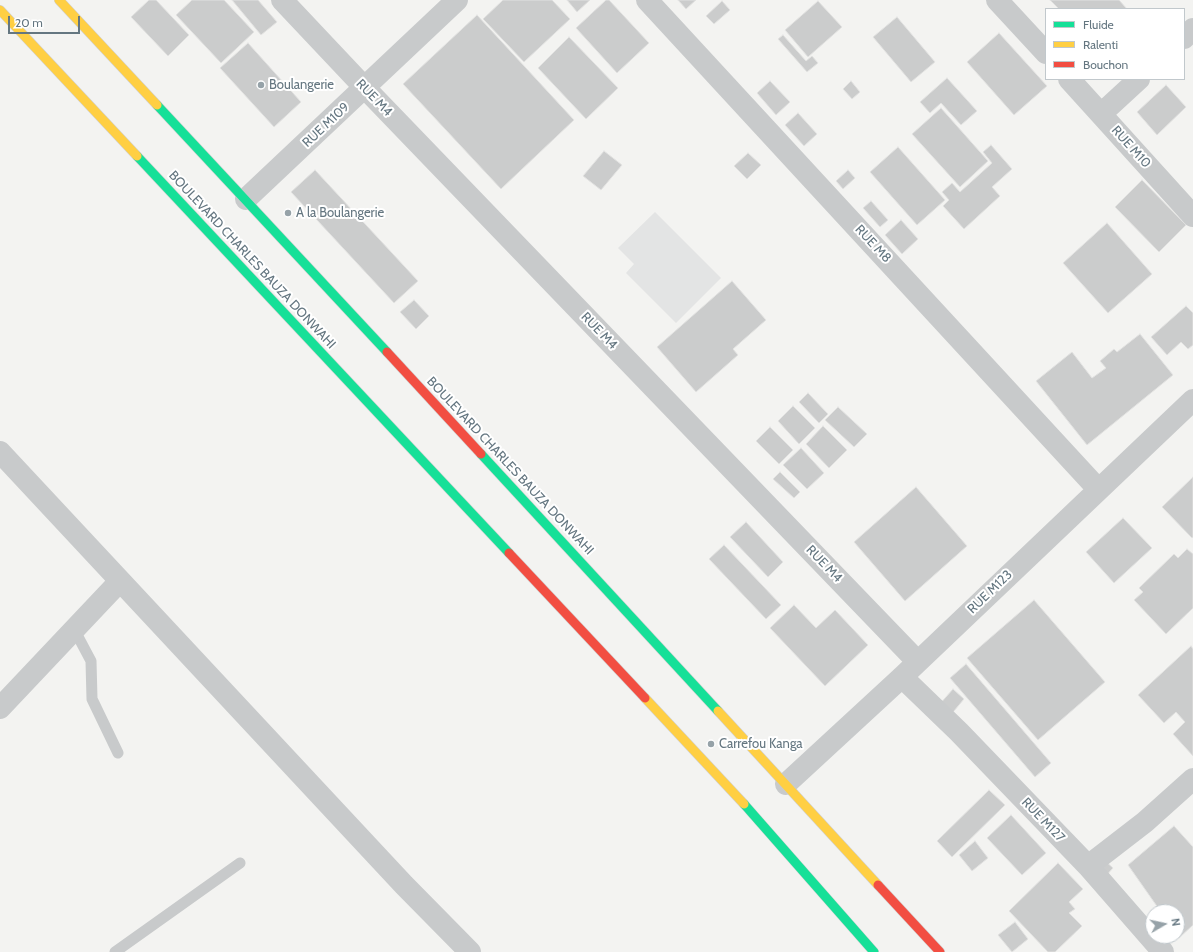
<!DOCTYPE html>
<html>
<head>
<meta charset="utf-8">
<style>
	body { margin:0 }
	#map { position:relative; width:1193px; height:952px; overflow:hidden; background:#f3f3f1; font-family:Cabin,sans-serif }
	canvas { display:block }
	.legend { position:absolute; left:1045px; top:8px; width:140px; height:72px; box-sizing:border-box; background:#fff; border:1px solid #c1c8cc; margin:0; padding:5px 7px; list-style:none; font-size:12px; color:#647680 }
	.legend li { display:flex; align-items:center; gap:8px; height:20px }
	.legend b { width:20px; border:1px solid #c1c8cc }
	.north { position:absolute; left:1145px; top:904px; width:40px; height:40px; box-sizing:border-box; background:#fff; border:1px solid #c1c8cc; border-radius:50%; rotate:81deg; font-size:11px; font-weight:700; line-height:16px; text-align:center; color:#647680 }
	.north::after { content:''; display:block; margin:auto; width:14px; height:18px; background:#96a2a8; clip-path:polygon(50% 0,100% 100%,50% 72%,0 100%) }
	.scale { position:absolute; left:8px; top:16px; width:72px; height:18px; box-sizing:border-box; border:2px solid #647680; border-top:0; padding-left:5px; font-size:12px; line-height:14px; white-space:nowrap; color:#647680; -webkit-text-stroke:3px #fff; paint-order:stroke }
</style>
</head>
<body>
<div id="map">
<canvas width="1193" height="952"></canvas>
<ul class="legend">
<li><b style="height:5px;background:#16e098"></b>Fluide</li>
<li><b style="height:5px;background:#ffcf43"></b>Ralenti</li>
<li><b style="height:5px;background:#f24e42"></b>Bouchon</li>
</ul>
<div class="north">N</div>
<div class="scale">20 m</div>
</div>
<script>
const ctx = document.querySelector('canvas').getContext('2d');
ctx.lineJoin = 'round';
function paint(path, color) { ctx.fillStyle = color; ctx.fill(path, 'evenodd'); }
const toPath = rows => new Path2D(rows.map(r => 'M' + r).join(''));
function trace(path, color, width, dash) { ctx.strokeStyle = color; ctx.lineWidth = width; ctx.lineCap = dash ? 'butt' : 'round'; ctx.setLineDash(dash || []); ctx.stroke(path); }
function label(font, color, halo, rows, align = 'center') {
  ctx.font = font + ' Cabin,sans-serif'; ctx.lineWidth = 4; ctx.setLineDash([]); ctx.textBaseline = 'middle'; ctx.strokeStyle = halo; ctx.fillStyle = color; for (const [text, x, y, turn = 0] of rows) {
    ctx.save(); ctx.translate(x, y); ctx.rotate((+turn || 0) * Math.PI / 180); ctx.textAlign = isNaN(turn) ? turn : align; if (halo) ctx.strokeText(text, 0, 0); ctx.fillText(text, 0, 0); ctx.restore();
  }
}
const built = toPath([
	[655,212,721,278,676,323,626,273,634,264,618,248]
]);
const building = toPath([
	[149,0,156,0,189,35,168,56,131,17,149,0],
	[192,0,224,0,254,32,221,63,176,15,192,0],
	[232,0,258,0,277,22,261,35,232,0],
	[503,0,552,0,570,19,524,62,483,19,503,0],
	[567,0,590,0,577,12,567,0],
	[606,0,609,0,649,43,617,73,576,28,606,0],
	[678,0,696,0,686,9,678,0],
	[1050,0,1119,0,1127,9,1059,9,1050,0],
	[722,1,730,10,714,24,706,16,722,1],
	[818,1,842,27,808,57,785,30,818,1],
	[477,15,574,120,501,189,403,84,477,15],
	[897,17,935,62,911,82,873,37,897,17],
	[999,33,1047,86,1014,115,967,62,999,33],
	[783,35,806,61,812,56,818,63,807,72,778,39,783,35],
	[569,37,618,88,586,119,538,68,569,37],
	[248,43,301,102,274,127,220,68,248,43],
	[947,78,977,111,961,125,941,103,930,113,920,102,947,78],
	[770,81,790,102,776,115,757,93,770,81],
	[851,81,860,92,852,99,843,89,851,81],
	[1166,85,1186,107,1157,135,1137,112,1166,85],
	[941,108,988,161,960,187,912,134,941,108],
	[798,113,817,134,804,146,785,125,798,113],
	[991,145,1012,169,992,187,1000,196,964,229,943,206,949,200,942,192,952,183,960,192,992,163,983,152,991,145],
	[898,147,945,200,917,225,870,172,898,147],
	[604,151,622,165,601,190,583,176,604,151],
	[748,153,761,165,747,179,734,166,748,153],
	[315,170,418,281,394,303,291,192,315,170],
	[848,170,855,178,843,189,836,181,848,170],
	[1142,180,1186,225,1159,252,1115,207,1142,180],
	[871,201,888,220,880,227,863,208,871,201],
	[901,220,918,239,902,254,885,235,901,220],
	[1107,223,1152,274,1108,313,1063,263,1107,223],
	[732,281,766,320,733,349,738,355,696,392,657,347,732,281],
	[414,300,429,316,416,329,400,312,414,300],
	[1186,306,1193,313,1193,345,1188,349,1181,342,1167,355,1151,337,1186,306],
	[1140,334,1173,375,1087,445,1036,381,1072,352,1092,378,1106,368,1100,361,1114,349,1117,352,1140,334],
	[808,393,828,414,819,423,799,402,808,393],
	[793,406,815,428,799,444,778,421,793,406],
	[838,407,867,434,854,447,825,420,838,407],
	[823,426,847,450,829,468,806,444,823,426],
	[770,427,793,450,779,464,756,441,770,427],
	[801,448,824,473,807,489,783,465,801,448],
	[780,472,800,492,794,498,773,479,780,472],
	[1193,477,1193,537,1192,538,1162,507,1193,477],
	[916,487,967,546,905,601,854,542,916,487],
	[1123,518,1152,548,1114,583,1086,552,1123,518],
	[746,522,783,562,768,577,730,537,746,522],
	[724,545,781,605,766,619,709,559,724,545],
	[1187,549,1193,554,1193,608,1166,634,1134,600,1143,592,1139,588,1174,554,1178,558,1187,549],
	[1034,600,1105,682,1038,740,967,658,1034,600],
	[794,605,816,628,835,610,868,645,825,686,770,628,794,605],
	[1191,646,1193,649,1193,756,1173,734,1185,722,1176,712,1164,723,1138,695,1191,646],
	[966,664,1051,763,1035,777,950,678,966,664],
	[953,689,964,699,949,717,938,706,953,689],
	[989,790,1005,805,952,857,937,841,989,790],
	[1011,815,1046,853,1022,875,987,838,1011,815],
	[1174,826,1193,847,1193,925,1179,938,1177,934,1177,912,1161,912,1128,865,1174,826],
	[975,841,988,858,972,871,959,855,975,841],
	[1102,858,1113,868,1105,877,1102,858],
	[1058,863,1083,889,1069,902,1075,909,1069,913,1082,926,1055,952,1048,952,1009,911,1058,863],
	[1015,922,1028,939,1012,952,998,935,1015,922]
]);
const lane = toPath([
	[74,629,91,661,92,699,118,753],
	[115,952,240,863]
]);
const street = toPath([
	[282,0,365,88,917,661],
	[647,0,1098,489],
	[997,0,1046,53],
	[1184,38,1193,29],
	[1069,79,1193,216],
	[1101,114,1139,79],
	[246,199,457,0],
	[0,452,404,885,470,952],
	[902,677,959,732,1088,866,1163,952],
	[0,708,120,581],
	[786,784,902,677,1193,400],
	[1088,866,1145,822,1193,779]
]);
const fast = toPath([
	[157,105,387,352],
	[137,156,509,553],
	[481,454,718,711],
	[744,804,874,952]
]);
const slow = toPath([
	[59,0,157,105],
	[0,10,137,156],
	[645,698,744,804],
	[718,711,878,885]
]);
const jam = toPath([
	[387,352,481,454],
	[509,553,645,698],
	[878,885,940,952]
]);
const markers = [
	[261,85,4,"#96a2a8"],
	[288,213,4,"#96a2a8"],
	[711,744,4,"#96a2a8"]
];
const poiNames = [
	["Boulangerie",269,85],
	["A la Boulangerie",296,213],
	["Carrefou Kanga",719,744]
];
const streetNames = [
	["RUE M4",374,98,46],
	["RUE M109",326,125,-43],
	["RUE M10",1131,147,48],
	["RUE M8",873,244,47],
	["BOULEVARD CHARLES BAUZA DONWAHI",252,260,47],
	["RUE M4",599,331,46],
	["BOULEVARD CHARLES BAUZA DONWAHI",510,466,47],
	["RUE M4",824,564,46],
	["RUE M123",990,592,-44],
	["RUE M127",1043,820,46]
];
paint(built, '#e3e4e4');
paint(building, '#cbcccc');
trace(building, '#e2e2e1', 1);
trace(fast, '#cfcfcf', 10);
trace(slow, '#cfcfcf', 10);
trace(jam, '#cfcfcf', 10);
trace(lane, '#c8cacb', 11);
trace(street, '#c8cacb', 22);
trace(fast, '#16e098', 9);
trace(slow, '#ffcf43', 9);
trace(jam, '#f24e42', 9);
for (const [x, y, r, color] of markers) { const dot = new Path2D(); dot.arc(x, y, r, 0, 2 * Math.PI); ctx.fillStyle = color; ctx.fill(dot); trace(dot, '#fff', 1.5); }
label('13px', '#647680', '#fff', poiNames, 'left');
label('13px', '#647680', '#fff', streetNames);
</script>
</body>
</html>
